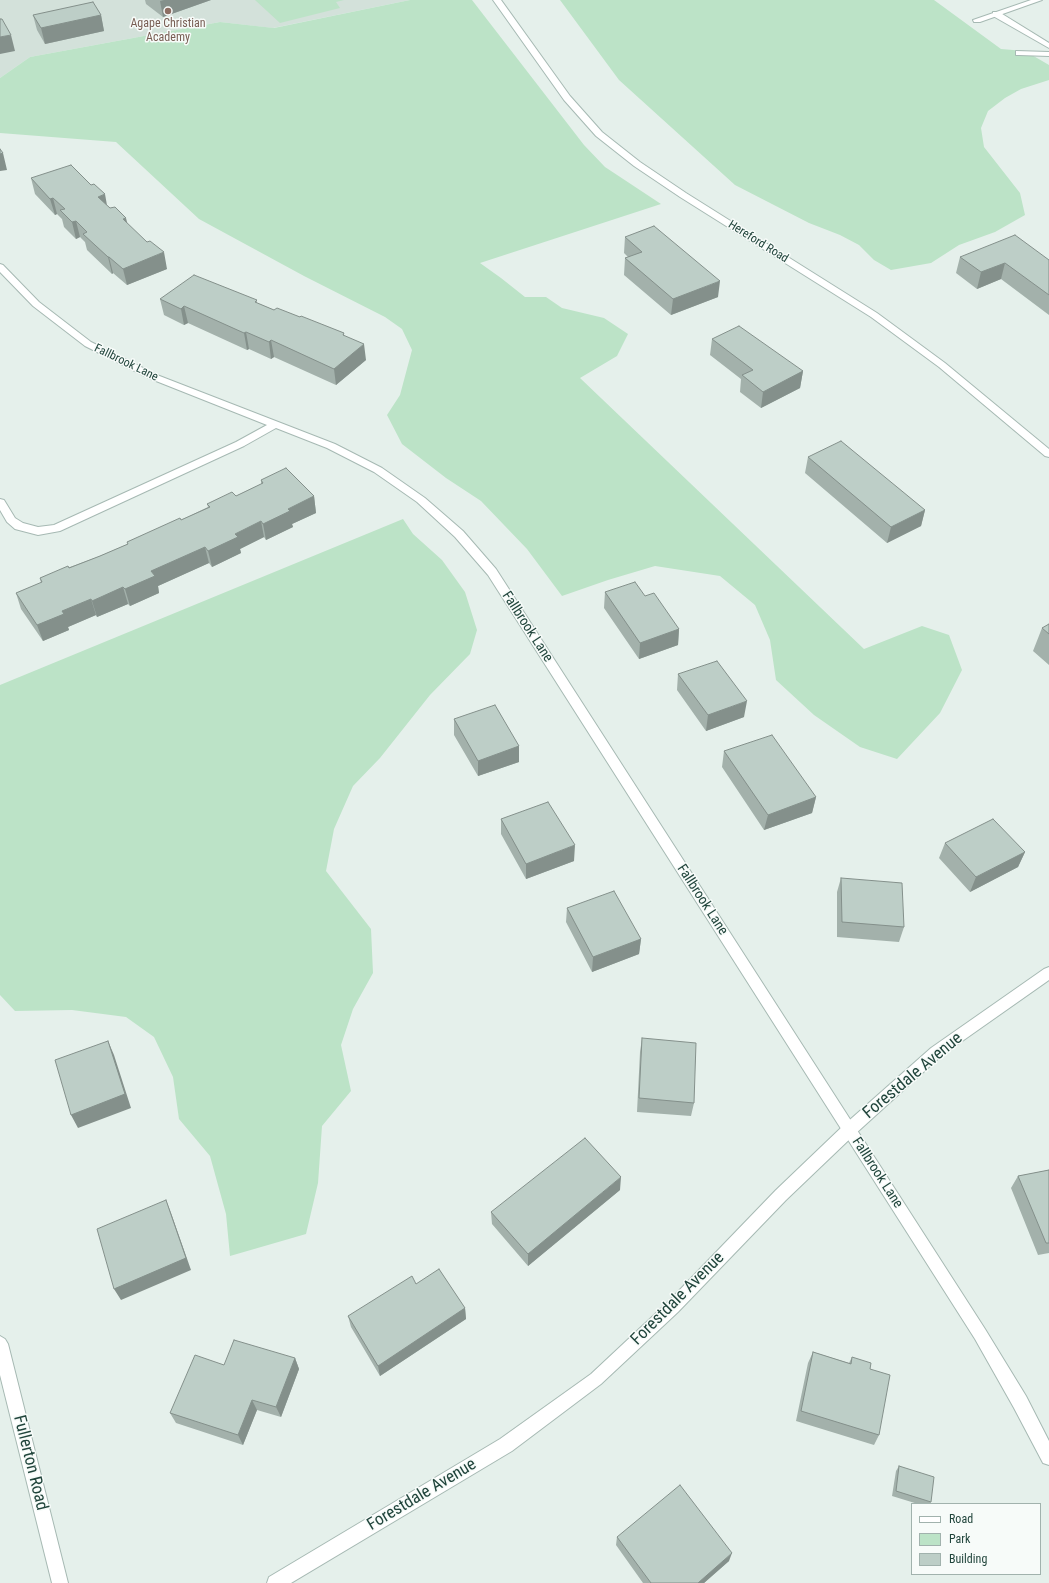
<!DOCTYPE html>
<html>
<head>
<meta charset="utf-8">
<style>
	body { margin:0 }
	#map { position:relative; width:1049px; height:1583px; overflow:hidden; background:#e5f0eb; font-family:"Roboto Condensed",sans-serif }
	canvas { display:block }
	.legend { position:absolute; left:911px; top:1503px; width:130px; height:72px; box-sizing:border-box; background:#f7fbf9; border:1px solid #a1b2ad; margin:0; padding:5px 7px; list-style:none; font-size:12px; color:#21453c }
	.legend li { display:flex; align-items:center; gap:8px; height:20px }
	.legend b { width:20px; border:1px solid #a1b2ad }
</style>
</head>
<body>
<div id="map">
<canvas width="1049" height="1583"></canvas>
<ul class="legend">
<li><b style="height:5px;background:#fff"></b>Road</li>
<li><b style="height:11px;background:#bce3c7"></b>Park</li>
<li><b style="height:11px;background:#bdcec7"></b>Building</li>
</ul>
</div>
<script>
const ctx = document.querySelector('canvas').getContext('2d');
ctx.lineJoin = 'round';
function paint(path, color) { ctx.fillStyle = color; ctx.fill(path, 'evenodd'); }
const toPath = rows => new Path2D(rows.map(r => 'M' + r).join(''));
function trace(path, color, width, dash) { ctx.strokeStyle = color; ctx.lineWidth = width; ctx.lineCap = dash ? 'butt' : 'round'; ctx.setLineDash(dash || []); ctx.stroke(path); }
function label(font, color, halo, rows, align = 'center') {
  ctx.font = font + ' "Roboto Condensed",sans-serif'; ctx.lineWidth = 3; ctx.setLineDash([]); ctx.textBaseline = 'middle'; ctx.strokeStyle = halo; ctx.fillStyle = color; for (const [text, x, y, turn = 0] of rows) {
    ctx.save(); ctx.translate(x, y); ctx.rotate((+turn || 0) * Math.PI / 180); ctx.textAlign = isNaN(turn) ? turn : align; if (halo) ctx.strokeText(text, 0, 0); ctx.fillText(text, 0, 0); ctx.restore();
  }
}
const built = toPath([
	[0,0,410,0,273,28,220,22,30,57,0,78]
]);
const green = toPath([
	[255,0,344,0,336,2,340,8,280,23],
	[410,0,472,0,584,145,605,167,661,204,480,263,501,278,525,297,546,297,562,308,604,318,628,334,617,356,580,378,864,649,922,626,949,635,962,670,940,713,897,759,860,747,814,715,776,680,770,640,755,605,720,576,655,566,608,580,562,596,527,549,481,501,446,478,402,444,387,415,400,395,412,350,402,329,385,317,304,276,199,219,116,142,0,133,0,78,30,57,220,22,274,28],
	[560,0,934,0,1001,49,1025,51,1049,65,1049,80,1021,89,1005,98,988,111,981,128,984,147,1020,193,1025,215,995,232,959,245,931,263,891,270,874,260,859,245,840,235,809,223,735,185,619,80],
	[403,519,413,534,442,560,465,592,477,630,470,654,430,695,380,758,353,786,334,829,326,871,371,929,373,973,353,1009,341,1045,351,1091,322,1126,318,1183,306,1234,230,1256,226,1214,210,1156,179,1119,173,1077,154,1037,126,1017,72,1010,15,1011,0,995,0,685]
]);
const service = toPath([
	[993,12,999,12,1049,43,1049,48,993,16,993,12],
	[1016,51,1049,52,1049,56,1019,55,1016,55,1016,51]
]);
const minor = toPath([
	[1031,0,1042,0,980,22,974,22,973,20,1031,0],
	[0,264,3,265,39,302,91,342,157,375,335,444,382,468,425,498,463,531,496,569,985,1329,1026,1396,1049,1441,1049,1465,1043,1463,1014,1408,975,1339,488,575,455,537,417,502,374,472,327,448,276,428,244,446,60,531,38,535,15,529,7,522,0,510,0,499,4,500,15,518,23,523,38,527,54,525,236,442,267,425,151,379,85,346,33,306,0,272,0,264],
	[0,1336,5,1339,8,1344,68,1583,52,1583,0,1375,0,1336]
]);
const tertiary = toPath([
	[493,0,501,0,570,96,602,132,640,162,686,193,877,313,945,363,1049,449,1049,457,1045,456,939,367,871,317,680,197,634,166,596,136,564,100,493,0],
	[1049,967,1049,980,941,1056,854,1135,786,1200,678,1312,601,1384,512,1451,291,1583,267,1583,269,1577,500,1439,591,1374,668,1302,776,1190,844,1125,931,1048,1044,969,1049,967]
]);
const wall = toPath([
	[145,0,211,0,163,17,146,4],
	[33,15,101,15,104,31,45,44,37,30],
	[31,178,107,206,127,224,167,269,127,285,113,273,112,274,87,250,85,242,80,237,76,239,64,227,62,219,57,214,55,215,35,194],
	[625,237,718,297,671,315,624,275,625,258,628,257,624,253],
	[960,257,1049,260,1049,315,1001,279,977,289,956,273],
	[160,299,257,300,257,303,274,310,300,317,344,333,344,335,366,360,336,385,274,357,271,359,249,349,247,350,188,323,184,325,164,315],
	[712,339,803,371,800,388,761,408,740,392,741,379,710,355],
	[808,457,925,510,921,526,887,543,805,473],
	[261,480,314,496,316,513,292,524,293,527,266,540,264,537,240,549,241,553,212,567,209,563,158,586,159,593,130,606,128,604,97,617,96,615,68,627,69,630,43,641,21,609,16,593,41,583,40,578,100,556,128,544,127,542,181,520,208,507,207,504,236,496,261,484],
	[605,592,645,596,679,629,678,645,639,659,604,608],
	[1049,624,1049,665,1033,651,1042,628],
	[678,674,744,717,706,731,677,690],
	[454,719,519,746,519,762,478,776,454,735],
	[724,751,816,797,812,813,764,830,722,767],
	[501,819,574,861,526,879,501,834],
	[945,843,1025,852,1018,867,970,892,939,858],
	[841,878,904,927,899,942,837,937,837,892],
	[567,908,641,939,639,954,592,972,566,922],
	[642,1038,694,1103,691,1116,637,1112,640,1052],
	[1049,1170,1049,1253,1038,1255,1011,1188,1018,1176],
	[620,1190,528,1266,492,1224,491,1212],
	[416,1284,465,1308,466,1319,380,1376,351,1327,348,1316],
	[813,1352,849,1363,852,1357,870,1369,879,1435,874,1445,796,1421,808,1363],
	[295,1358,299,1369,281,1417,257,1410,243,1445,176,1423,170,1413,224,1365],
	[899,1466,931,1502,930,1504,918,1504,892,1496,896,1471],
	[617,1537,729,1561,704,1583,643,1583,616,1545]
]);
const shadedWall = toPath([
	[164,0,211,0,163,17,160,1],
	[101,15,104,31,45,44,41,28],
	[11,35,15,51,0,54,0,37],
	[3,153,7,170,0,171,0,154],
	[105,194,108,211,98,197],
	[53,198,57,214,55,215,50,199],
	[126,218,130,234,123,219],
	[76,221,80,237,76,239,72,222],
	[164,252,167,269,127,285,123,269],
	[108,257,109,257,113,273,112,274],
	[1005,263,1001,279,977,289,981,272],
	[720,281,718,297,671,315,673,299],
	[184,306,188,323,184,325,181,309],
	[246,332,249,349,247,350,244,333],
	[271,340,274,357,271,359,269,342],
	[364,344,366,360,336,385,334,369],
	[803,371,800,388,761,408,763,392],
	[314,496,316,513,292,524,293,527,266,540,263,524,288,509],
	[925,510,921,526,887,543,891,527],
	[261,521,264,537,240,549,241,553,212,567,208,551,235,534],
	[205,547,209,563,158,586,159,593,130,606,125,589,151,571],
	[123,587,128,604,97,617,92,601],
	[91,599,96,615,68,627,69,630,43,641,37,625,62,611],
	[679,629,678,645,639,659,640,643],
	[747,701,744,717,706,731,708,715],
	[519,746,519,762,478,776,478,761],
	[816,797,812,813,764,830,768,815],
	[575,845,574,861,526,879,526,864],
	[1025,852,1018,867,970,892,976,877],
	[641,939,639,954,592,972,593,957],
	[108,1041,114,1055,131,1108,78,1128,71,1115],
	[621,1177,620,1190,528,1266,528,1254],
	[166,1200,171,1213,191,1270,121,1300,114,1289],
	[465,1308,466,1319,380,1376,378,1366],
	[295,1358,299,1369,281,1417,276,1407],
	[252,1400,257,1410,243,1445,238,1435],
	[732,1553,729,1561,704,1583,698,1583]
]);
const building = toPath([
	[93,2,101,15,41,28,33,15,93,2],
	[0,19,2,19,11,35,0,37,0,19],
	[0,149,3,153,0,154,0,149],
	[71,165,91,185,94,184,105,194,98,197,110,208,115,207,126,218,123,219,147,242,150,241,164,252,123,269,109,257,108,257,83,234,87,232,76,221,72,222,60,210,65,209,53,198,50,199,31,178,71,165],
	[654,226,720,281,673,299,625,258,642,252,625,237,654,226],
	[1015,235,1049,260,1049,295,1005,263,981,272,960,257,1015,235],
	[194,275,257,300,255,302,274,310,277,308,300,317,301,316,344,333,343,335,364,344,334,369,271,340,269,342,246,332,244,333,184,306,181,309,160,299,194,275],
	[739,326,803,371,763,392,742,375,753,370,712,339,739,326],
	[841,441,925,510,891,527,808,457,841,441],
	[286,468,314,496,288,509,290,511,263,524,261,521,235,534,238,537,208,551,205,547,151,571,155,576,125,589,123,587,92,601,91,599,62,611,64,614,37,625,16,593,42,582,40,578,68,566,69,568,100,556,128,544,127,542,180,518,181,520,210,507,207,504,232,492,236,496,263,483,261,480,286,468],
	[635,582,645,596,654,593,679,629,640,643,605,592,635,582],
	[1049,624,1049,634,1042,628,1049,624],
	[717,661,747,701,708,715,678,674,717,661],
	[495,705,519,746,478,761,454,719,495,705],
	[772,735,816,797,768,815,724,751,772,735],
	[548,802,575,845,526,864,501,819,548,802],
	[993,819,1025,852,976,877,945,843,993,819],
	[841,878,902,883,904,927,842,922,841,878],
	[614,891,641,939,593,957,567,908,614,891],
	[642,1038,696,1043,694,1103,639,1098,642,1038],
	[108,1041,125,1094,71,1115,55,1060,108,1041],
	[585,1138,621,1177,528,1254,491,1212,585,1138],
	[1049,1170,1049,1243,1046,1243,1018,1176,1049,1170],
	[166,1200,186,1258,114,1289,97,1229,166,1200],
	[439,1269,465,1308,378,1366,348,1316,412,1276,416,1284,439,1269],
	[234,1340,295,1358,276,1407,252,1400,238,1435,170,1413,195,1355,224,1365,234,1340],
	[813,1352,851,1364,852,1357,871,1363,870,1369,890,1375,879,1435,801,1411,813,1352],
	[899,1466,934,1477,931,1502,896,1491,899,1466],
	[680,1485,732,1553,698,1583,651,1583,617,1537,680,1485]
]);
const markers = [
	[168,11,4,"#8d6e63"]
];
const farEducationnames = [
	["Agape Christian",168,24],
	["Academy",168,38]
];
const farStreetnames = [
	["Hereford Road",758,242,32],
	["Fallbrook Lane",126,363,26]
];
const streetNames = [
	["Fallbrook Lane",527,627,57],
	["Fallbrook Lane",702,900,57],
	["Fallbrook Lane",877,1173,57]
];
const nearStreetnames = [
	["Forestdale Avenue",913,1076,-40],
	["Forestdale Avenue",678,1299,-45],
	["Fullerton Road",30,1463,76],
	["Forestdale Avenue",422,1495,-31]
];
paint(built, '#d3e1da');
paint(green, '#bce3c7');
trace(service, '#a6b9b3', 2);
trace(minor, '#a6b9b3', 2);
trace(tertiary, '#a6b9b3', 2);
paint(service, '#fff');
paint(minor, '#fff');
paint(tertiary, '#fff');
paint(wall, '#a3b1ab');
paint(shadedWall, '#84908b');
paint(building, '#bdcec7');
trace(building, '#84908b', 1);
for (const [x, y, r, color] of markers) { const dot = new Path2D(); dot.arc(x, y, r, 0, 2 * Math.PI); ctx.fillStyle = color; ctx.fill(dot); trace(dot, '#f7fbf9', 1.5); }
label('12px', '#785e54', '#f7fbf9', farEducationnames);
label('12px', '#21453c', '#f7fbf9', farStreetnames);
label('14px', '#21453c', '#f7fbf9', streetNames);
label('17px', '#21453c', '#f7fbf9', nearStreetnames);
</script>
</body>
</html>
